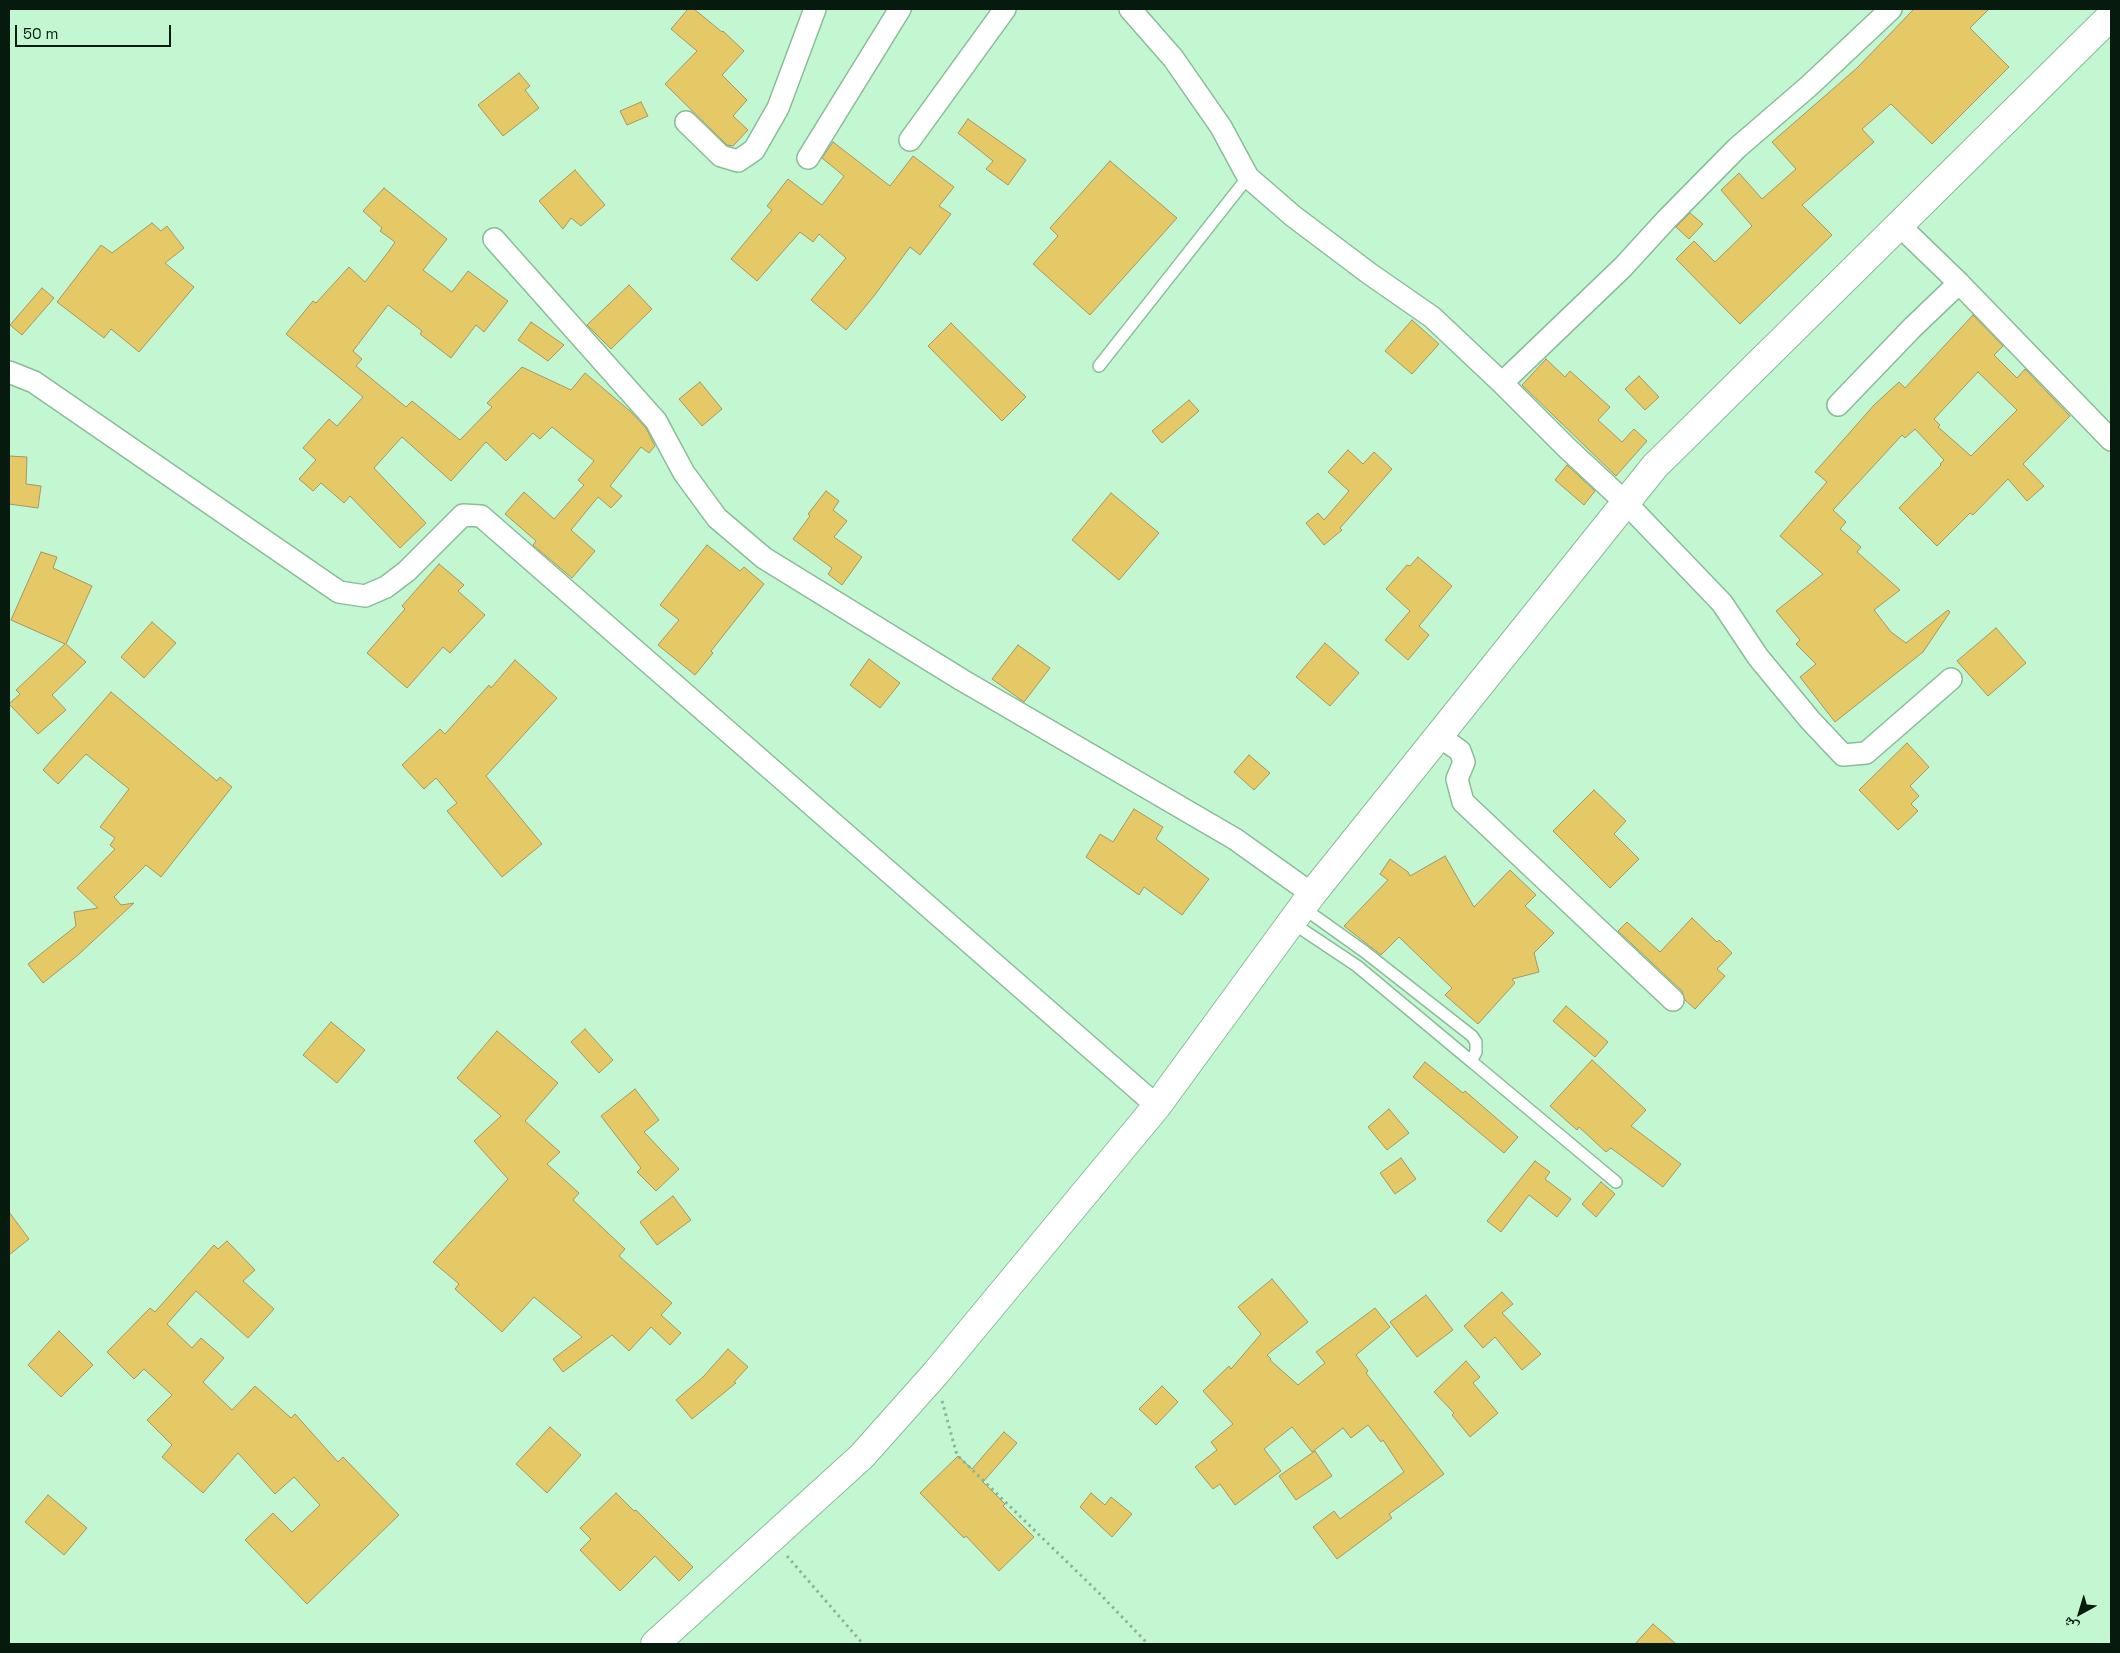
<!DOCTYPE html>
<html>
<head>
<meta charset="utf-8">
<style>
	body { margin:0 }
	#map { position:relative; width:2120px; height:1653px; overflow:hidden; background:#c3f7d2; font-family:"Space Grotesk","Noto Naskh Arabic",sans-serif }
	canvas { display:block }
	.frame { position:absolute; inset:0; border:10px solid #061a0d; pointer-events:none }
	.north { position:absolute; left:2055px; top:1588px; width:50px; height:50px; -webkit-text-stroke:4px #c3f7d2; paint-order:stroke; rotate:219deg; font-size:14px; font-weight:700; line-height:20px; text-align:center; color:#061a0d }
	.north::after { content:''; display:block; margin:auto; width:18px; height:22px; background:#061a0d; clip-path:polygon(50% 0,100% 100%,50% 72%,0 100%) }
	.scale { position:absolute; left:15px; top:25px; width:156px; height:22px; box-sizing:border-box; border:2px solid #061a0d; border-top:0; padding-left:6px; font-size:15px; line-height:18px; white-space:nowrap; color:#061a0d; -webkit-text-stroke:4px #c3f7d2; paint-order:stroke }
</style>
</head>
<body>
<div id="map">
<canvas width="2120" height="1653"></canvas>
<div class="frame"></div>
<div class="north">ش</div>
<div class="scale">50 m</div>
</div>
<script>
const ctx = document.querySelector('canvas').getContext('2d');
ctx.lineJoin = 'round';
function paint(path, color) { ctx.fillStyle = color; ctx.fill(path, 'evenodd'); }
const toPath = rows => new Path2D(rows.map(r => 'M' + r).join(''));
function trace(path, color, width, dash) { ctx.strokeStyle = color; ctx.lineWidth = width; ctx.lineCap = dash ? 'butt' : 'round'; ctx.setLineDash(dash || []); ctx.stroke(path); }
const building = toPath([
	[688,9,694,9,722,32,723,31,744,51,722,75,747,100,733,116,748,130,733,146,727,145,665,84,697,51,671,29,688,9],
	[1914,9,1989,9,1970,28,2009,67,1932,144,1891,104,1862,129,1874,142,1802,205,1832,235,1740,324,1676,259,1694,241,1715,262,1752,226,1721,190,1739,173,1762,199,1796,169,1772,142,1857,68,1914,9],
	[519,73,530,86,525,90,539,108,503,136,478,105,519,73],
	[641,102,648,116,627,125,620,111,641,102],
	[968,119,1026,160,1008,185,986,169,993,161,958,133,968,119],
	[833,142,890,186,913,156,954,187,939,206,951,214,920,255,910,247,874,296,846,330,811,300,846,258,819,234,813,242,800,232,757,281,731,259,772,210,767,206,788,179,822,205,844,176,822,158,833,142],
	[1110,161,1177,218,1090,315,1033,264,1058,236,1050,228,1110,161],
	[575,170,605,205,581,226,571,218,563,229,539,201,575,170],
	[384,188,447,239,423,270,452,292,468,271,508,301,484,332,476,325,451,358,420,334,422,331,388,305,353,351,362,359,356,366,406,407,412,401,460,440,492,407,487,403,522,367,571,390,585,373,630,411,646,428,655,446,649,453,641,447,610,486,622,496,611,508,598,497,571,530,595,551,572,578,533,545,536,541,505,514,524,492,554,519,584,485,578,480,594,461,552,427,540,439,533,433,506,461,486,442,451,481,402,437,374,468,426,523,400,548,350,496,344,503,321,483,313,491,299,479,316,460,303,448,329,419,337,426,363,397,286,334,313,301,316,303,349,267,365,282,389,251,395,242,380,231,382,228,363,211,384,188],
	[1690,213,1703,224,1689,239,1676,227,1690,213],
	[152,223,161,231,167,226,184,248,165,263,194,287,139,352,111,329,104,338,57,302,101,245,112,253,152,223],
	[629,285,652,309,611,349,587,325,629,285],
	[42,288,54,298,22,335,10,325,42,288],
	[1973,315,2003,346,1994,355,2017,378,2025,369,2070,416,2023,464,2044,486,2027,501,2008,479,1973,515,1970,513,1937,546,1899,508,1941,465,1940,464,1944,460,1915,429,1905,438,1902,435,1833,510,1846,522,1840,529,1861,547,1857,552,1900,590,1874,610,1891,632,1906,643,1948,610,1950,612,1923,652,1835,722,1800,677,1816,664,1796,644,1800,640,1776,611,1823,574,1780,536,1827,482,1815,472,1874,405,1899,382,1905,388,1973,315],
	[1978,372,2017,410,1971,456,1938,427,1940,425,1934,419,1978,372],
	[1412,320,1439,344,1412,374,1385,351,1412,320],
	[531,322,564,345,548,361,518,340,531,322],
	[951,323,1026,397,1002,421,928,346,951,323],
	[1546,359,1565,377,1570,371,1610,407,1598,420,1622,442,1634,429,1647,441,1616,476,1522,385,1546,359],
	[1639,376,1659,397,1645,410,1625,389,1639,376],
	[700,382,722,409,702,426,679,399,700,382],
	[1189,400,1199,411,1162,443,1152,431,1189,400],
	[1348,450,1363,464,1374,452,1392,469,1340,528,1342,530,1324,545,1306,523,1318,513,1324,520,1349,491,1328,472,1348,450],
	[9,456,27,457,26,484,41,486,38,508,9,504,9,456],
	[1567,465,1595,491,1584,505,1555,480,1567,465],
	[826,491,839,501,833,510,847,521,834,537,862,557,842,585,828,574,832,568,793,539,810,516,808,514,826,491],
	[1111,493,1159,533,1119,580,1072,540,1111,493],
	[707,545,740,571,744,567,764,584,711,651,713,653,695,675,658,645,679,620,660,605,707,545],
	[41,552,57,557,53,568,92,586,66,644,86,662,52,695,66,710,38,734,9,704,20,694,16,690,65,644,11,620,41,552],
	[1418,557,1452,586,1419,626,1429,635,1408,660,1385,640,1410,611,1386,589,1407,565,1410,566,1418,557],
	[439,564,464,585,458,591,485,615,450,653,443,647,407,688,367,653,405,609,402,606,439,564],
	[152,622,176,643,144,678,121,657,152,622],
	[1996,628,2026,663,1988,696,1957,661,1996,628],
	[1325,643,1359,673,1330,706,1296,677,1325,643],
	[1018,645,1050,668,1024,702,992,679,1018,645],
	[869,659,900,683,880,708,850,685,869,659],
	[515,660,557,698,486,776,542,844,502,877,447,811,457,803,436,778,424,789,402,765,440,729,445,734,489,685,491,688,515,660],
	[111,692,217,781,220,777,232,787,161,877,146,865,114,897,121,905,134,903,78,955,43,983,28,964,76,926,74,912,98,908,77,888,115,849,110,845,115,838,100,827,129,789,86,754,58,784,43,770,111,692],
	[1907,743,1929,767,1910,786,1919,796,1911,804,1918,811,1898,830,1859,790,1907,743],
	[1249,755,1270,773,1254,790,1234,772,1249,755],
	[1594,790,1626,821,1614,834,1639,859,1610,888,1553,831,1594,790],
	[1134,809,1163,827,1156,839,1209,879,1182,915,1144,887,1139,895,1086,857,1100,834,1113,842,1134,809],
	[1445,856,1474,907,1510,870,1536,895,1525,906,1554,933,1534,953,1539,972,1512,979,1515,983,1478,1024,1445,995,1452,988,1399,937,1381,955,1344,926,1388,880,1380,874,1390,859,1408,872,1410,876,1445,856],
	[1692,918,1717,942,1719,940,1732,953,1717,969,1725,976,1695,1009,1685,1000,1682,991,1618,931,1627,922,1660,952,1692,918],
	[1566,1006,1608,1042,1595,1057,1553,1021,1566,1006],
	[331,1022,365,1050,337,1083,303,1055,331,1022],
	[585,1029,613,1060,599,1073,571,1042,585,1029],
	[497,1031,558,1083,525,1121,560,1152,547,1164,579,1193,573,1200,625,1249,619,1256,672,1303,661,1315,681,1333,670,1345,651,1327,629,1351,612,1335,563,1372,553,1359,582,1337,534,1297,502,1332,455,1289,459,1284,433,1262,508,1179,474,1141,501,1116,457,1078,497,1031],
	[1592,1060,1646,1110,1631,1126,1681,1164,1663,1187,1611,1148,1606,1152,1579,1127,1577,1130,1550,1106,1592,1060],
	[1425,1062,1463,1093,1465,1091,1518,1137,1504,1153,1413,1077,1425,1062],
	[635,1089,659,1120,644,1132,679,1169,656,1191,637,1172,641,1168,601,1116,635,1089],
	[1389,1109,1409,1133,1387,1150,1368,1127,1389,1109],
	[1401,1158,1416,1179,1395,1194,1380,1173,1401,1158],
	[1535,1161,1550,1172,1545,1179,1571,1199,1557,1217,1529,1195,1501,1232,1487,1221,1535,1161],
	[1601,1182,1615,1194,1596,1217,1582,1204,1601,1182],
	[673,1196,691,1220,657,1245,640,1222,673,1196],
	[9,1212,29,1239,9,1255,9,1212],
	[227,1241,255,1270,243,1281,274,1309,248,1338,196,1291,167,1324,192,1348,201,1338,224,1358,203,1382,232,1410,255,1386,291,1418,295,1414,338,1462,343,1457,399,1515,307,1604,245,1540,273,1513,292,1532,320,1505,294,1477,275,1494,238,1453,203,1493,162,1457,172,1445,147,1420,172,1395,144,1369,134,1379,107,1352,150,1308,155,1312,214,1245,218,1249,227,1241],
	[1272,1279,1308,1322,1267,1355,1271,1359,1270,1360,1298,1385,1325,1363,1316,1352,1375,1308,1390,1327,1356,1355,1368,1371,1366,1373,1444,1474,1389,1514,1392,1518,1337,1559,1313,1527,1334,1511,1340,1519,1404,1472,1383,1440,1381,1442,1368,1425,1351,1438,1343,1428,1312,1452,1292,1427,1264,1449,1281,1471,1235,1505,1220,1484,1213,1489,1195,1467,1217,1450,1211,1442,1233,1424,1203,1391,1229,1366,1231,1369,1261,1334,1238,1307,1272,1279],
	[1502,1292,1513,1304,1502,1313,1541,1354,1522,1370,1495,1337,1483,1348,1464,1326,1502,1292],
	[1426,1295,1453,1330,1417,1357,1390,1322,1426,1295],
	[59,1331,93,1365,61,1397,28,1365,59,1331],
	[728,1349,748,1367,734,1382,736,1383,692,1419,676,1400,703,1377,728,1349],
	[1466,1361,1480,1377,1473,1383,1498,1413,1470,1437,1452,1415,1454,1413,1434,1392,1466,1361],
	[1162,1386,1178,1402,1156,1425,1139,1409,1162,1386],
	[550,1427,581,1455,547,1493,516,1464,550,1427],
	[1004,1432,1017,1443,983,1482,1005,1504,1003,1506,1034,1537,999,1571,966,1536,964,1538,920,1493,958,1456,972,1469,1004,1432],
	[1315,1451,1332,1476,1296,1500,1279,1476,1315,1451],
	[616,1493,634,1511,636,1510,693,1567,679,1581,655,1556,620,1591,580,1550,591,1539,580,1528,616,1493],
	[1091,1493,1105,1505,1111,1497,1132,1514,1112,1537,1080,1507,1091,1493],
	[48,1495,87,1528,64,1555,25,1522,48,1495],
	[1653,1624,1676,1644,1635,1644,1653,1624]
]);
const path = toPath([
	[942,1401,957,1455,1099,1593,1148,1644],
	[787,1556,863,1644]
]);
const lane = toPath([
	[1099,366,1248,177],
	[1291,922,1357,966,1471,1061,1476,1052,1476,1042,1472,1036,1365,952,1302,907],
	[1471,1061,1616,1182]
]);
const street = toPath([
	[1130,9,1173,58,1221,127,1248,177,1293,216,1370,274,1432,317,1502,383],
	[1891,9,1809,86,1737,148,1666,220,1623,267,1502,383,1566,447,1627,504,1722,603,1758,657,1810,720,1843,755,1866,753,1951,679],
	[686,122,721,156,738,161,754,150,778,108,815,9],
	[910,140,1005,9],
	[808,158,900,9],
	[1900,226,1959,283,2111,440],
	[494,239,656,421,684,473,717,518,764,558,962,680,1235,839,1312,894],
	[9,372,34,382,339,592,365,596,386,587,407,571,463,515,481,516,1157,1106],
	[1838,405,1912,328,1959,283],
	[1439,736,1460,751,1464,762,1457,779,1463,802,1673,1000]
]);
const secondary = toPath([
	[655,1644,862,1456,935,1374,1157,1106,1312,894,1655,466,2111,16]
]);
paint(building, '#e5c966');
trace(building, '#a69662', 1);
trace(lane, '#8abc98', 14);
trace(street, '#8abc98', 24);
trace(secondary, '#8abc98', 30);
trace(path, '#8ab497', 3, [2.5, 4]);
trace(lane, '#fff', 11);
trace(street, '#fff', 21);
trace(secondary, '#fff', 28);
</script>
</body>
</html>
